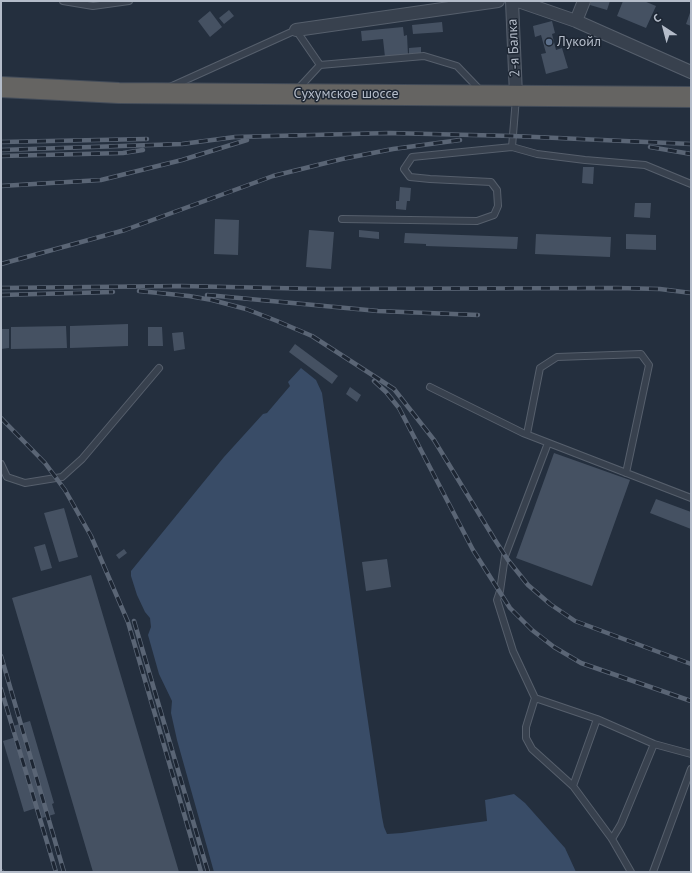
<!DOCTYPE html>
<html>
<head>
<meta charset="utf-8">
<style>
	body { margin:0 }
	#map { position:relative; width:692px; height:873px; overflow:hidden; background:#242f3e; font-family:"PT Sans",sans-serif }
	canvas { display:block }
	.frame { position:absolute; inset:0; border:2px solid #b4bcc9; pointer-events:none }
	.north { position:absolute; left:644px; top:8px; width:40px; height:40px; -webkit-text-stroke:3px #1d2633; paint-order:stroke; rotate:324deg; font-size:11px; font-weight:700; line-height:16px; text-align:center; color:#b4bcc9 }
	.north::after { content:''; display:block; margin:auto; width:14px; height:18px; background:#b4bcc9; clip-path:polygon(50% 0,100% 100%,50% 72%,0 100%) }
</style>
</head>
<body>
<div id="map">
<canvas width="692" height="873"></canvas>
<div class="frame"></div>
<div class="north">С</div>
</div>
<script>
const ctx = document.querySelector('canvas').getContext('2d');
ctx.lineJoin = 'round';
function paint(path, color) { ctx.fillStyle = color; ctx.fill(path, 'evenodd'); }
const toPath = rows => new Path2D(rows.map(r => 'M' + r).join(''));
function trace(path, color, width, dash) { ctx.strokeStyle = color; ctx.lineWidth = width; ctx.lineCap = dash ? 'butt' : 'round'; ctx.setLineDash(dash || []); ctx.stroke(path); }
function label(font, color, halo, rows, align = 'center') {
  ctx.font = font + ' "PT Sans",sans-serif'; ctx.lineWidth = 3; ctx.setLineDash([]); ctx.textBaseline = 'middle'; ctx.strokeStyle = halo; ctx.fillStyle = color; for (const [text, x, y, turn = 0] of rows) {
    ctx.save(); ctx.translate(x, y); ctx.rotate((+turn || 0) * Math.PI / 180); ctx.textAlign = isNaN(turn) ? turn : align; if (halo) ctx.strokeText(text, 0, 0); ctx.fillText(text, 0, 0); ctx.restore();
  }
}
const water = toPath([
	[301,368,316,380,322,393,362,681,382,817,384,827,387,834,402,833,487,821,485,800,514,794,525,803,565,848,576,872,214,872,177,740,171,713,172,701,159,674,148,635,151,627,150,618,145,612,137,595,131,576,131,571,224,457,263,414,267,413,290,386,288,382]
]);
const building = toPath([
	[591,1,610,1,607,10,590,5],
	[623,1,644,1,656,6,646,28,617,16],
	[229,10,234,16,224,24,219,18],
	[691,10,691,26,686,24],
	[210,11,222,27,210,37,198,21],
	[552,21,555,33,552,34,556,50,562,48,568,68,546,74,541,54,546,53,541,35,535,37,533,26],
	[442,22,443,32,413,34,412,25],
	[403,27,404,36,407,35,408,55,385,57,383,39,362,41,361,31],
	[421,47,421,54,409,56,409,48],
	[583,167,594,167,593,184,582,183],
	[400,187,411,188,410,201,407,201,406,210,396,209,396,201,399,201],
	[635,203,651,203,650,218,634,217],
	[215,219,239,220,238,255,214,254],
	[309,230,334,232,331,269,306,267],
	[359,230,379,232,379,239,359,237],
	[405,233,518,237,517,249,426,246,426,244,404,243],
	[536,234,611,237,610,257,535,254],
	[626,234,656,235,656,250,626,249],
	[128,324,128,346,70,348,70,326],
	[66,326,67,348,11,349,11,327],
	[148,327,162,327,163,346,148,346],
	[1,329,9,329,9,348,1,349],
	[183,332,185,349,174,351,172,333],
	[295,344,338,376,332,384,289,352],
	[350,387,361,395,357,402,346,394],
	[554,453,630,480,592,586,516,558],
	[656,499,691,512,691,529,650,513],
	[64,508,78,557,59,562,44,513],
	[45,544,52,568,41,571,34,547],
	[124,549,127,553,119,559,116,555],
	[387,559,391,587,366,591,362,562],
	[91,575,179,872,93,872,12,598],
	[30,721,54,803,52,804,55,814,39,819,36,808,24,812,3,741,16,737,13,726]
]);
const service = toPath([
	[63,1,93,6,129,1],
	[170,87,296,30,320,65],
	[297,90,320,65,424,56,457,66,481,91],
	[512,147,516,98],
	[342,219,477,221,494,215,498,206,497,190,491,182,430,179,410,177,404,169,412,157,512,147,537,154,585,160,645,165,691,184],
	[430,387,523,433,691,498],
	[527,434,540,368,557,357,641,354,649,365,626,473],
	[548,443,505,556,500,591,497,600,513,651,535,698,597,719,654,744,691,754],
	[1,464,7,477,25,483,62,477,82,459,159,368],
	[535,698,526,727,526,738,532,749,573,786,612,839,631,872],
	[573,786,597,719],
	[612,839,621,824,654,744],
	[653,872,691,769]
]);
const minor = toPath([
	[512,1,516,95],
	[518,1,576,21,691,72],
	[576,21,584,1],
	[296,30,498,1]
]);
const trunk = toPath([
	[1,87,119,93,691,97]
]);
const rail = toPath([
	[1,142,147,139],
	[650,147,691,154],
	[1,150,182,144,235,137,389,133,513,136,691,144],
	[1,156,123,153,143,150],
	[1,186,101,180,182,160,247,140],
	[1,264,125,230,273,176,342,159,393,149,460,140],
	[1,288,181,286,322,289,617,288,660,289,691,293],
	[139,291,189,296,212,300,246,309,277,321,312,336,394,389,434,440,495,540,508,560,528,585,550,604,575,621,691,664],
	[1,295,113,292],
	[207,295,378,311,478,315],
	[374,381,386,392,399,408,473,550,510,608,532,630,554,647,581,663,691,701],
	[1,418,45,463,65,490,91,536,128,622,201,872],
	[134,621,208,872],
	[1,656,64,872],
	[1,689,56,872],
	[1,871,2,872]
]);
const markers = [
	[549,42,4,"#5c6f8a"]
];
const poiNames = [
	["Лукойл",557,42]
];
const streetNames = [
	["2-я Балка",514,48,-93],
	["Сухумское шоссе",346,94]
];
paint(water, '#394c67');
paint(building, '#455162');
trace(service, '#565f6c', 8);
trace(minor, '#565f6c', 14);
trace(trunk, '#434c59', 22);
trace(service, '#38414e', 6);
trace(minor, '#38414e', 12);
trace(trunk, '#656462', 20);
trace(rail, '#5a6575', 4.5);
trace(rail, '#1d2633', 3, [9]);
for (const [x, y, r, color] of markers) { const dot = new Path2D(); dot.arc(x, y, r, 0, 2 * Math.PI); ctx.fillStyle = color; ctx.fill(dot); trace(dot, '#1d2633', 1.5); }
label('14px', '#b4bcc9', '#1d2633', poiNames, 'left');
label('14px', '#b4bcc9', '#1d2633', streetNames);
</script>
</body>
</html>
